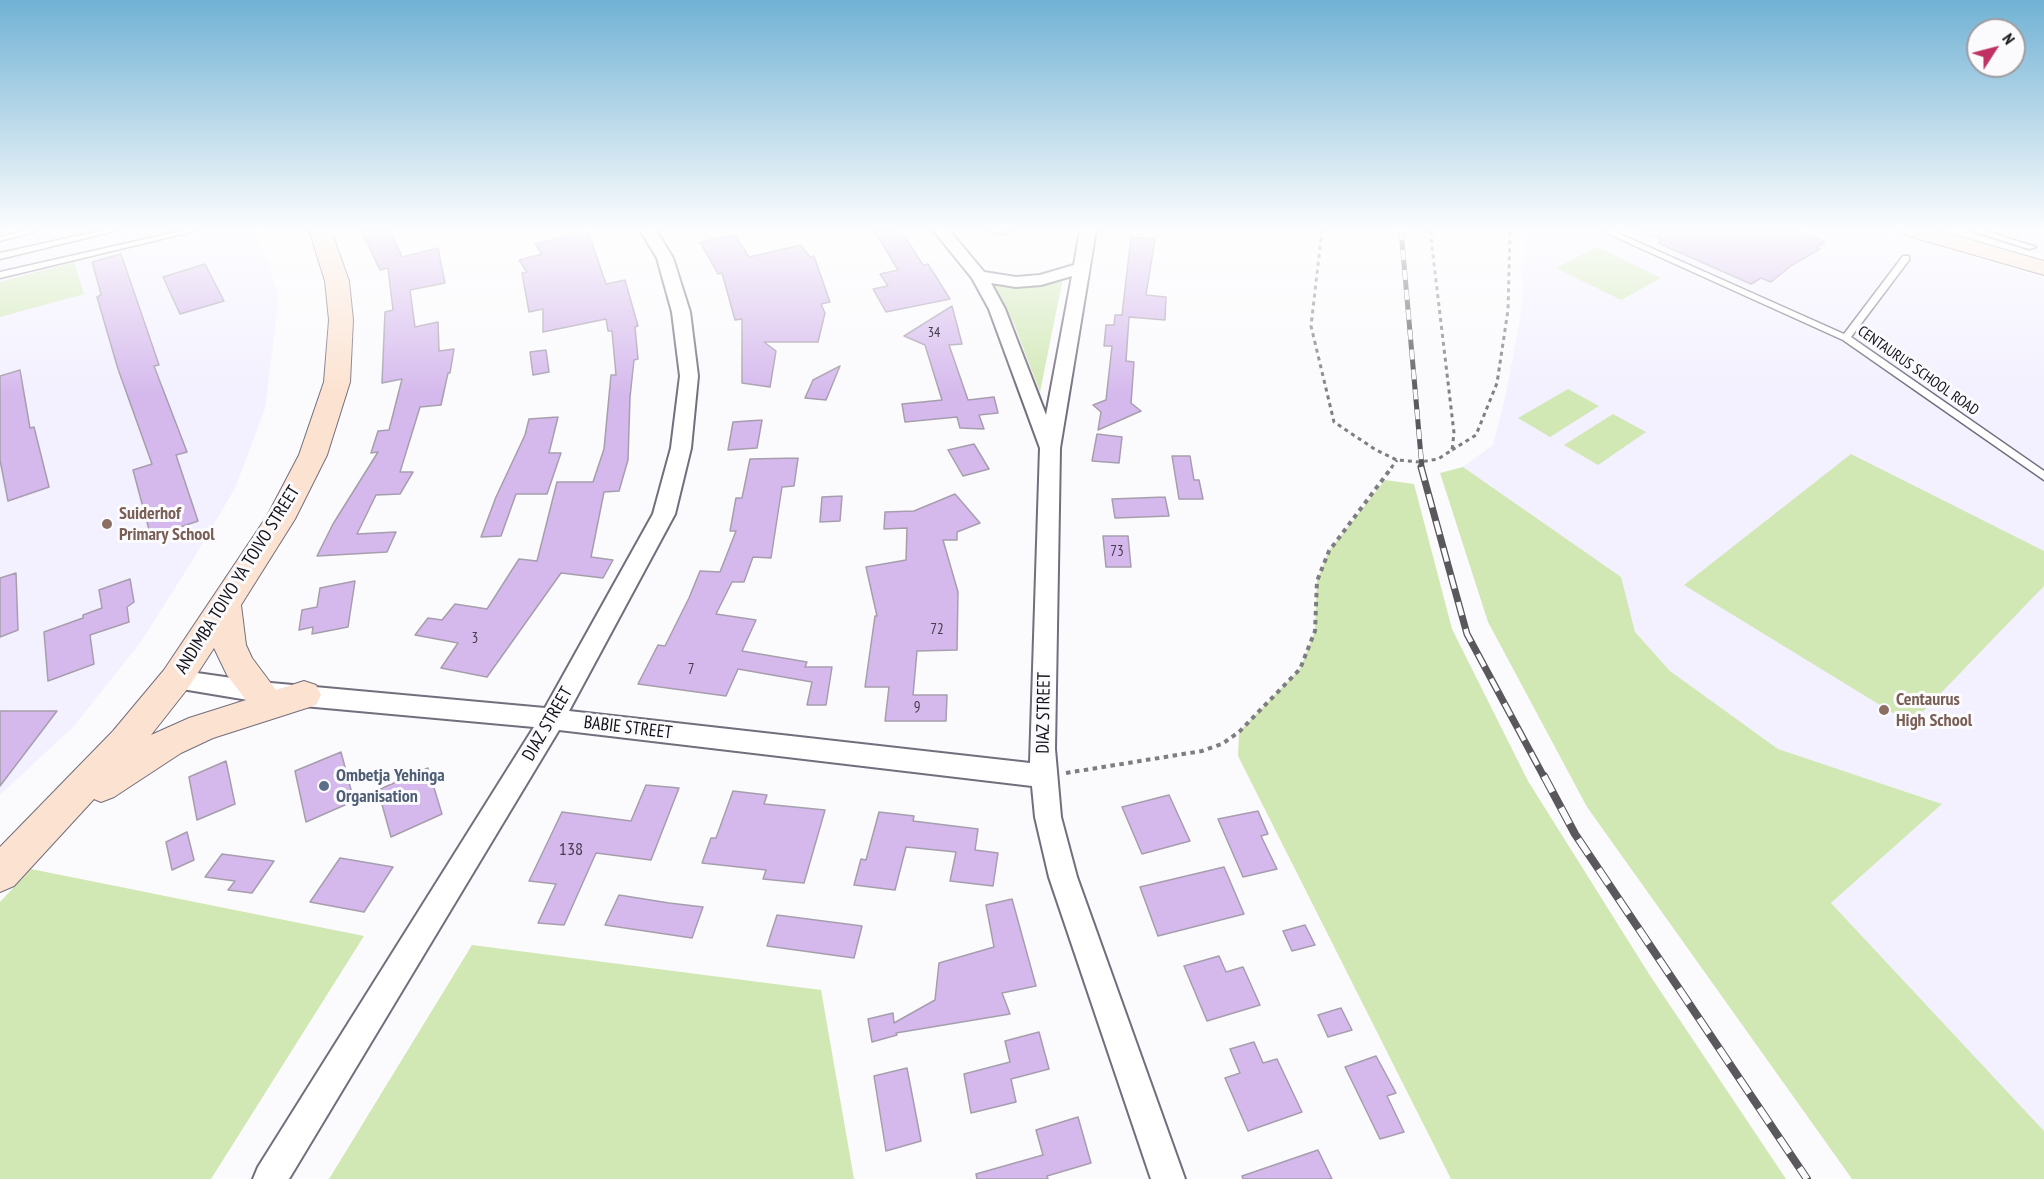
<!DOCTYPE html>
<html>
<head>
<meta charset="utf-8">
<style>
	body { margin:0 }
	#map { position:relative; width:2044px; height:1179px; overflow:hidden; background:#fbfafd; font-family:"PT Sans Narrow",sans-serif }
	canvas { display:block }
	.north { position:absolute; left:1966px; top:18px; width:60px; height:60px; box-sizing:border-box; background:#fbfafd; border:2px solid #9e9da1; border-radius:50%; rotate:54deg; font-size:16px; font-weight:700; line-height:24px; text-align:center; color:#131117 }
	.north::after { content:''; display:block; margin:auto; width:21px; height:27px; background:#c03262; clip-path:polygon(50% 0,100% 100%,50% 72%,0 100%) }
</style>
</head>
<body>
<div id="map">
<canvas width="2044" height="1179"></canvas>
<div class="north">N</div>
</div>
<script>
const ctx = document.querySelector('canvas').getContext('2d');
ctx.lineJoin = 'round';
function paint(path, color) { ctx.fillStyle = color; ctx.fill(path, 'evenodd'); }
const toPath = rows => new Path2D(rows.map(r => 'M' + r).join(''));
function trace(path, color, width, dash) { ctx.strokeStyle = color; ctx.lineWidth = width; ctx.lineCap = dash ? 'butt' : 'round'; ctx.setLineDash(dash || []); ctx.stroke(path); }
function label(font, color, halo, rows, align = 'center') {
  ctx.font = font + ' "PT Sans Narrow",sans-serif'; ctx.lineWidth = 6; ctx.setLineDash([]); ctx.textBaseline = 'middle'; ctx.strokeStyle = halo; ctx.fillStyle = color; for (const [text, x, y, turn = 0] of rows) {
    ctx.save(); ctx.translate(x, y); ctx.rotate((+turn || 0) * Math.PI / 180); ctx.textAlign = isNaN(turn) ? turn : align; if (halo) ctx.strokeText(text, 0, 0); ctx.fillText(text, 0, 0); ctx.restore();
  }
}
const built = toPath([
	[0,230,256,230,279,296,265,408,235,488,192,561,140,643,74,726,0,795],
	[1525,230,1886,230,2044,278,2044,1131,1831,903,1942,804,1778,749,1670,671,1635,632,1620,577,1463,467,1493,445,1505,399,1521,313],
	[1954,230,2044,230,2044,256]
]);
const green = toPath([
	[1597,247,1661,278,1621,300,1556,268],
	[74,262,84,294,0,317,0,282],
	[1063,278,1040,392,1014,324,993,283,1019,287,1055,282],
	[1568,389,1599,406,1550,437,1518,418],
	[1613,414,1646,432,1598,465,1564,445],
	[1851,454,2044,551,2044,586,1911,724,1684,585],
	[1463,467,1621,577,1635,632,1670,671,1778,749,1942,804,1831,903,2044,1131,2044,1179,1852,1179,1587,807,1488,622,1440,473],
	[1385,480,1414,484,1452,629,1528,781,1649,974,1786,1179,1451,1179,1238,756,1239,732,1300,669,1315,631,1317,581,1329,551],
	[31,869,364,936,211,1179,0,1179,0,902],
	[472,945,821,990,854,1179,329,1179]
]);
const building = toPath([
	[361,230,390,230,402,257,438,248,445,283,410,290,415,327,438,322,439,351,454,349,450,373,448,373,441,405,420,407,400,472,413,472,400,494,376,495,357,534,396,532,387,552,317,556,333,524,378,452,371,453,378,431,389,430,402,379,382,383,385,312,393,310,388,268,380,270,361,230],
	[874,230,901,230,923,265,928,264,950,299,886,312,873,289,888,286,880,274,898,270,874,230],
	[1639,230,1796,230,1825,242,1816,247,1820,249,1792,265,1771,282,1761,278,1751,284,1658,243,1663,240,1639,230],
	[588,231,606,284,625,280,638,326,635,327,638,359,634,360,630,397,628,460,619,491,604,492,591,557,613,560,603,578,561,573,487,677,441,668,458,643,415,635,428,618,442,620,455,604,487,609,519,559,537,561,557,482,593,482,604,449,611,375,616,375,612,331,608,331,606,319,543,332,543,309,529,312,522,273,527,272,519,260,542,254,535,244,588,231],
	[735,235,749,257,801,245,810,257,814,256,830,302,821,304,825,313,818,342,764,342,776,351,770,387,742,383,742,319,735,320,722,273,718,274,700,242,735,235],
	[1131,237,1155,239,1146,295,1166,297,1165,320,1129,317,1126,361,1134,362,1131,403,1141,411,1098,430,1101,412,1093,405,1106,400,1112,346,1104,346,1106,325,1114,325,1115,315,1122,315,1131,237],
	[121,254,159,365,154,366,187,452,176,455,198,521,151,537,133,470,152,464,118,369,97,297,101,295,100,290,92,262,121,254],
	[205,264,224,301,180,314,163,277,205,264],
	[952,306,962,344,949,345,968,400,994,397,998,413,979,415,984,429,960,428,957,417,905,422,902,404,942,400,925,345,904,336,952,306],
	[546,350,549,372,533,375,530,352,546,350],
	[840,366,826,400,805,398,813,380,840,366],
	[20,370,30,428,34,427,49,487,8,501,0,460,0,376,20,370],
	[558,417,549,453,561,453,547,494,516,494,501,536,481,537,496,497,525,435,529,419,558,417],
	[762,420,757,448,728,450,733,422,762,420],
	[1097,434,1122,437,1119,463,1092,461,1097,434],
	[974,444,989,469,963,476,948,450,974,444],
	[1172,456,1190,456,1194,480,1199,480,1203,499,1179,499,1172,456],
	[798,458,794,486,782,487,771,558,753,557,744,582,732,582,716,614,756,620,742,651,807,662,805,667,832,667,826,705,807,705,812,682,738,669,726,696,638,684,658,645,665,646,689,598,700,571,720,572,736,531,730,531,736,498,742,498,750,459,798,458],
	[955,494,980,523,957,532,957,540,943,540,958,592,957,650,917,651,913,695,947,695,946,721,885,721,889,687,865,687,875,616,877,616,866,567,906,560,907,528,884,529,885,512,914,511,955,494],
	[842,496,840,521,820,522,822,497,842,496],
	[1165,497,1169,516,1115,518,1112,499,1165,497],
	[1103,536,1128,536,1131,567,1106,567,1103,536],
	[16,573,18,630,0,637,0,578,16,573],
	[130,579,134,602,127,607,129,622,90,635,94,664,48,681,44,632,83,618,83,615,102,608,99,590,130,579],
	[355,581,348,627,312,634,313,627,299,630,302,610,317,607,320,588,355,581],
	[0,711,57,711,0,786,0,711],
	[341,752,354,801,306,822,295,771,341,752],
	[226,761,235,804,197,820,189,777,226,761],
	[428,768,442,814,391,837,378,790,428,768],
	[646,785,679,788,651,860,596,853,564,925,538,923,556,884,529,881,562,812,631,821,646,785],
	[733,791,767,795,764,804,825,810,804,883,763,879,766,870,702,863,711,838,716,838,733,791],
	[1169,795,1190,841,1142,854,1122,807,1169,795],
	[1258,811,1268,834,1261,836,1277,869,1243,877,1218,819,1258,811],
	[879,812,914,816,913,821,978,829,975,850,998,853,993,886,950,881,956,852,906,847,895,890,854,885,861,859,866,860,879,812],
	[187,832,194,860,172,870,166,842,187,832],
	[222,854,274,861,252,893,228,890,235,881,205,877,222,854],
	[340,858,393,867,364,912,310,902,340,858],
	[1224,867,1244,914,1158,936,1140,887,1224,867],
	[619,895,669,903,703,907,692,938,605,925,619,895],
	[1012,899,1036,986,1002,993,1010,1014,896,1033,897,1035,872,1042,868,1019,893,1013,894,1023,935,1000,939,963,994,947,986,905,1012,899],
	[777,915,862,926,854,958,767,946,777,915],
	[1305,925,1315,945,1292,951,1283,931,1305,925],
	[1219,956,1226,972,1243,967,1260,1005,1207,1021,1184,966,1219,956],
	[1341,1008,1352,1030,1328,1037,1318,1015,1341,1008],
	[1039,1032,1049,1069,1011,1079,1016,1102,971,1113,964,1074,1010,1062,1005,1041,1039,1032],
	[1254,1042,1263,1063,1277,1059,1302,1112,1248,1131,1225,1078,1240,1073,1230,1049,1254,1042],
	[1376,1056,1396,1093,1387,1096,1404,1132,1380,1139,1345,1067,1376,1056],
	[907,1068,921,1141,886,1151,874,1076,907,1068],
	[1078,1117,1091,1163,1047,1176,1048,1179,977,1179,976,1174,1043,1155,1036,1130,1078,1117],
	[1318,1150,1332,1179,1243,1179,1242,1176,1318,1150]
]);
const pathFar1 = toPath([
	[1322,230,1311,326,1334,422,1376,450,1397,460,1420,462,1438,459,1452,450,1454,433,1430,230],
	[1452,450,1476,435,1497,383,1508,310,1510,230],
	[1391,468,1397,460]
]);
const path = toPath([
	[1066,773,1202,751,1222,744,1239,732,1300,669,1315,631,1317,581,1329,551,1392,467]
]);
const lane = toPath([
	[27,230,41,230,0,241,0,237,27,230],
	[104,230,119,230,0,259,0,253,104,230],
	[185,230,199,230,0,278,0,272,185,230],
	[987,230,1006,230,1008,232,1004,234,987,230],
	[1600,230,1611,230,1844,334,1903,256,1909,256,1909,260,1851,337,2044,471,2044,480,1843,340,1600,230],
	[1969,230,1982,230,2036,247,2029,249,1969,230]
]);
const street = toPath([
	[640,230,656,230,673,258,690,312,698,376,691,448,675,514,569,711,1030,763,1040,448,989,309,972,278,933,230,949,230,984,272,1016,277,1040,275,1074,265,1080,230,1096,230,1060,448,1055,749,1061,817,1077,877,1185,1179,1151,1179,1049,877,1035,817,1032,786,559,730,289,1179,253,1179,258,1167,534,727,260,702,176,688,167,686,164,679,167,672,176,670,260,682,545,708,653,514,671,448,680,376,672,312,657,258,640,230],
	[1072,276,1046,415,1005,309,991,283,1016,287,1041,285,1072,276]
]);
const secondary = toPath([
	[309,230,331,230,349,281,353,320,350,382,327,455,295,519,241,605,246,645,252,658,276,690,304,681,316,685,321,695,316,705,213,738,181,753,114,797,101,802,94,799,14,886,0,892,0,847,113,731,164,670,267,516,299,455,324,382,329,320,325,281,309,230],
	[214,648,227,675,246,700,189,718,151,735,188,688,214,648],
	[1902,230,1936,230,2044,261,2044,275,1905,235,1902,230]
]);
const railFar2 = toPath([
	[1401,230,1422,468]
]);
const railFar1 = toPath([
	[1421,467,1467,634,1544,777]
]);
const rail = toPath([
	[1544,776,1575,834,1807,1179]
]);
const markers = [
	[107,524,6,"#8d6e63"],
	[1884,710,6,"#8d6e63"],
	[324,786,6,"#5c6f8a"]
];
const farNumbernames = [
	["34",934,333]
];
const farStreetnames = [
	["CENTAURUS SCHOOL ROAD",1918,371,35]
];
const numberNames = [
	["73",1117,552],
	["72",937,630],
	["3",475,639],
	["7",691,670],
	["9",917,708]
];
const educationNames = [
	["Suiderhof",119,514],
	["Primary School",119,535],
	["Centaurus",1896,700],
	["High School",1896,721]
];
const streetNames = [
	["ANDIMBA TOIVO YA TOIVO STREET",238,580,-58],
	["DIAZ STREET",1044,713,-89],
	["DIAZ STREET",548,724,-60],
	["BABIE STREET",628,728,7]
];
const serviceNames = [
	["Ombetja Yehinga",336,776],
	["Organisation",336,797]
];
const nearNumbernames = [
	["138",571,850]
];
paint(built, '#f3f0ff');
paint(green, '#d1e8b5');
paint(building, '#d5b9ed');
trace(building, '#a69ead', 1.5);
trace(lane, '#726e7c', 3);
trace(street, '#726e7c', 4);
trace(secondary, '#726e7c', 2);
trace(pathFar1, '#7e7d81', 3, [4, 4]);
trace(path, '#7e7d81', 4, [4.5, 4.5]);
paint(lane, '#fff');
paint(street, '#fff');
paint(secondary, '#fce2d0');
trace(railFar2, '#5a585d', 5);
trace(railFar1, '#5a585d', 7);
trace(rail, '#5a585d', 8);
trace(railFar2, '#fbfafd', 4, [10]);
trace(railFar1, '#fbfafd', 4.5, [14]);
trace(rail, '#fbfafd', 6, [18]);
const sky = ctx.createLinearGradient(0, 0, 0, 395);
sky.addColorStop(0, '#71b2d4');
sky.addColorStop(0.58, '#fdfdfe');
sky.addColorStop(1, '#fdfdfe00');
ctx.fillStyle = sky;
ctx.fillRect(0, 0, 2044, 395);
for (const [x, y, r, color] of markers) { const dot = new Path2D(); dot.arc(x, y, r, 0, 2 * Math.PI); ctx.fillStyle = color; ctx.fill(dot); trace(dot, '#fbfafd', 2); }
label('14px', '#443b4c', null, farNumbernames);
label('15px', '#131117', '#fbfafd', farStreetnames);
label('15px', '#443b4c', null, numberNames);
label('bold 18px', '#785e54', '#fbfafd', educationNames, 'left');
label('18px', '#131117', '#fbfafd', streetNames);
label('bold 18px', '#4e5e75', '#fbfafd', serviceNames, 'left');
label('18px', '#443b4c', null, nearNumbernames);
</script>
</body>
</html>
